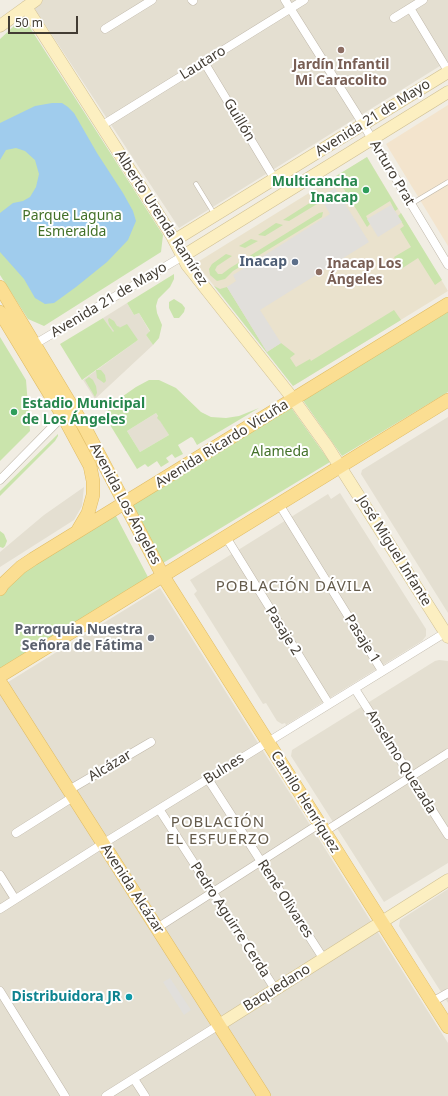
<!DOCTYPE html>
<html>
<head>
<meta charset="utf-8">
<style>
	body { margin:0 }
	#map { position:relative; width:448px; height:1096px; overflow:hidden; background:#f1ede3; font-family:"Noto Sans",sans-serif }
	canvas { display:block }
	.scale { position:absolute; left:8px; top:16px; width:70px; height:18px; box-sizing:border-box; border:2px solid #423c33; border-top:0; padding-left:5px; font-size:12px; line-height:14px; white-space:nowrap; color:#423c33; -webkit-text-stroke:3px #fff; paint-order:stroke }
</style>
</head>
<body>
<div id="map">
<canvas width="448" height="1096"></canvas>
<div class="scale">50 m</div>
</div>
<script>
const ctx = document.querySelector('canvas').getContext('2d');
ctx.lineJoin = 'round';
function paint(path, color) { ctx.fillStyle = color; ctx.fill(path, 'evenodd'); }
const toPath = rows => new Path2D(rows.map(r => 'M' + r).join(''));
function trace(path, color, width, dash) { ctx.strokeStyle = color; ctx.lineWidth = width; ctx.lineCap = dash ? 'butt' : 'round'; ctx.setLineDash(dash || []); ctx.stroke(path); }
function label(font, color, halo, rows, align = 'center') {
  ctx.font = font + ' "Noto Sans",sans-serif'; ctx.lineWidth = 4; ctx.setLineDash([]); ctx.textBaseline = 'middle'; ctx.strokeStyle = halo; ctx.fillStyle = color; for (const [text, x, y, turn = 0] of rows) {
    ctx.save(); ctx.translate(x, y); ctx.rotate((+turn || 0) * Math.PI / 180); ctx.textAlign = isNaN(turn) ? turn : align; if (halo) ctx.strokeText(text, 0, 0); ctx.fillText(text, 0, 0); ctx.restore();
  }
}
const residential = toPath([
	[29,0,448,0,448,61,179,228],
	[127,303,134,315,139,313,150,332,146,335,153,345,95,399,83,380,138,340,113,333,103,318],
	[156,413,169,435,140,452,127,431],
	[448,417,448,613,361,474,362,470],
	[84,487,82,506,74,520,0,567,0,552,44,515],
	[340,493,426,629,426,636,422,641,286,725,285,723,282,724,277,721,266,703,263,704,194,594,197,591,190,580,328,494,331,499],
	[160,588,448,1043,448,1096,0,1096,0,687],
	[439,660,448,661,448,863,384,902,291,756,292,750,435,661],
	[448,889,448,1003,399,926,400,920]
]);
const commercial = toPath([
	[448,105,448,246,386,144]
]);
const education = toPath([
	[367,157,448,291,293,386,196,263]
]);
const green = toPath([
	[27,23,163,235,161,252,44,326,28,319,0,275,0,39,14,26],
	[367,157,398,209,395,211,390,201,366,216,370,224,367,227,336,176],
	[319,197,322,201,289,221,283,220],
	[323,212,322,217,233,271,225,279,217,281,210,275,209,269,212,264,226,254,232,256,217,266,215,270,218,274,222,274,230,268,319,213],
	[401,213,442,280,435,285,418,258,401,269,394,257,411,247,400,229,404,226,398,216],
	[276,223,283,225,265,236,258,235],
	[251,239,258,241,245,248,239,246],
	[174,274,174,279,170,287,158,299,156,306,157,313,162,325,159,338,153,345,146,335,150,331,139,313,134,315,127,303],
	[214,286,220,289,227,287,267,352,281,343,295,354,290,358,296,367,310,359,311,361,394,310,401,320,293,386],
	[174,299,182,304,185,308,184,312,179,318,174,318,169,308,169,302],
	[448,308,448,392,342,456,302,399],
	[103,318,113,332,114,331,109,324,108,320,109,318,114,321,117,326,120,327,119,328,127,324,138,340,96,370,101,370,105,375,106,381,104,383,97,378,96,370,82,380,60,344],
	[0,337,26,380,30,431,0,461],
	[89,377,93,380,96,386,97,393,95,397,85,380],
	[149,380,159,380,176,388,201,412,211,417,226,418,239,416,259,408,197,445,193,438,191,437,178,445,183,454,175,458,172,454,166,458,169,462,161,467,157,461,148,467,145,464,137,469,104,415,116,401,136,387],
	[156,413,158,416,157,418,160,421,169,435,140,452,127,431],
	[290,406,330,462,163,563,132,503],
	[58,434,58,436,55,441,0,496,0,491],
	[115,514,149,579,0,669,0,595,13,578],
	[0,525,0,531,4,534,7,541,5,546,3,548,0,547]
]);
const parking = toPath([
	[335,188,369,242,260,310,281,343,267,352,227,287,236,281,233,275,330,214,320,197],
	[391,205,402,222,378,237,367,219],
	[170,978,191,1010,184,1015,163,982]
]);
const water = toPath([
	[52,103,62,103,68,107,74,113,97,153,123,193,133,211,136,221,128,240,107,262,76,287,54,303,45,304,35,298,24,279,0,252,0,213,13,203,23,201,30,197,36,187,39,174,35,160,25,151,16,148,6,150,0,160,0,123,35,106]
]);
const lane = toPath([
	[196,184,215,215],
	[411,204,448,182]
]);
const street = toPath([
	[192,0,193,1],
	[285,0,363,124,448,265],
	[410,8,448,71],
	[394,18,423,0],
	[105,29,152,0],
	[204,62,274,178],
	[101,126,304,0],
	[35,344,183,256],
	[0,480,63,416],
	[279,504,382,671],
	[226,537,329,704],
	[355,689,448,835],
	[208,779,323,958],
	[69,790,151,742],
	[159,809,275,989],
	[324,832,448,753],
	[16,833,73,797],
	[0,875,15,899],
	[0,909,104,843,448,631],
	[157,928,319,824],
	[0,991,65,1096],
	[432,1002,448,993],
	[134,1079,145,1096],
	[106,1096,219,1025]
]);
const secondary = toPath([
	[26,7,172,236,187,265,294,400,327,446,448,637],
	[0,26,36,0],
	[175,240,448,72],
	[183,256,448,92],
	[219,1025,448,880]
]);
const primary = toPath([
	[0,287,85,428,163,576,448,1027],
	[0,312,63,416,90,466,93,481,93,495,88,513,78,530],
	[0,589,3,584,21,567,33,559,448,304],
	[0,676,448,400],
	[0,682,264,1096]
]);
const markers = [
	[341,50,4,"#8d6e63"],
	[366,190,4,"#2e9e5b"],
	[295,262,4,"#5c6f8a"],
	[319,272,4,"#8d6e63"],
	[14,412,4,"#2e9e5b"],
	[151,638,4,"#6b7280"],
	[129,997,4,"#0f9aa8"]
];
const streetNames = [
	["Lautaro",203,63,-32],
	["Avenida 21 de Mayo",373,118,-32],
	["Guillón",239,120,59],
	["Arturo Prat",392,173,59],
	["Alberto Urenda Ramírez",161,218,57],
	["Avenida 21 de Mayo",109,300,-31],
	["Avenida Ricardo Vicuña",222,444,-32],
	["Avenida Los Ángeles",125,504,62],
	["José Miguel Infante",394,551,58],
	["Pasaje 2",283,631,58],
	["Pasaje 1",362,639,58],
	["Anselmo Quezada",401,762,58],
	["Alcázar",110,766,-31],
	["Bulnes",224,769,-32],
	["Camilo Henríquez",305,802,58],
	["Avenida Alcázar",132,889,57],
	["René Olivares",285,899,57],
	["Pedro Aguirre Cerda",230,920,57],
	["Baquedano",277,988,-32]
];
const educationNames = [
	["Jardín Infantil",341,65],
	["Mi Caracolito",341,81],
	["Inacap Los",327,264,"left"],
	["Ángeles",327,280,"left"]
];
const leisureNames = [
	["Multicancha",358,182],
	["Inacap",358,198],
	["Estadio Municipal",22,404,"left"],
	["de Los Ángeles",22,420,"left"]
];
const parkNames = [
	["Parque Laguna",72,216],
	["Esmeralda",72,232],
	["Alameda",280,452]
];
const serviceNames = [
	["Inacap",287,262]
];
const worshipNames = [
	["Parroquia Nuestra",143,630],
	["Señora de Fátima",143,646]
];
const cultureNames = [
	["Distribuidora JR",121,997]
];
const neighbourhoodNames = [
	["POBLACIÓN DÁVILA",294,587],
	["POBLACIÓN",218,823],
	["EL ESFUERZO",218,840]
];
paint(residential, '#e4dfd1');
paint(commercial, '#f3e4cd');
paint(education, '#eae2cd');
paint(green, '#cae4ac');
paint(parking, '#e1dfdb');
paint(water, '#a0cced');
trace(lane, '#bfb7a9', 5);
trace(street, '#bfb7a9', 9);
trace(secondary, '#d0c094', 13);
trace(primary, '#dfbb63', 14);
trace(lane, '#fff', 4);
trace(street, '#fff', 8);
trace(secondary, '#fcefc1', 12);
trace(primary, '#fbde92', 13);
for (const [x, y, r, color] of markers) { const dot = new Path2D(); dot.arc(x, y, r, 0, 2 * Math.PI); ctx.fillStyle = color; ctx.fill(dot); trace(dot, '#fff', 1.5); }
label('14px', '#423c33', '#fff', streetNames);
label('bold 14px', '#785e54', '#fff', educationNames);
label('bold 14px', '#27864d', '#fff', leisureNames, 'right');
label('14px', '#437129', '#fff', parkNames);
label('bold 14px', '#4e5e75', '#fff', serviceNames, 'right');
label('bold 14px', '#5b616d', '#fff', worshipNames, 'right');
label('bold 14px', '#0d838f', '#fff', cultureNames, 'right');
ctx.letterSpacing = '1px';
label('15px', '#645b4b', '#fff', neighbourhoodNames);
ctx.letterSpacing = '0px';
</script>
</body>
</html>
